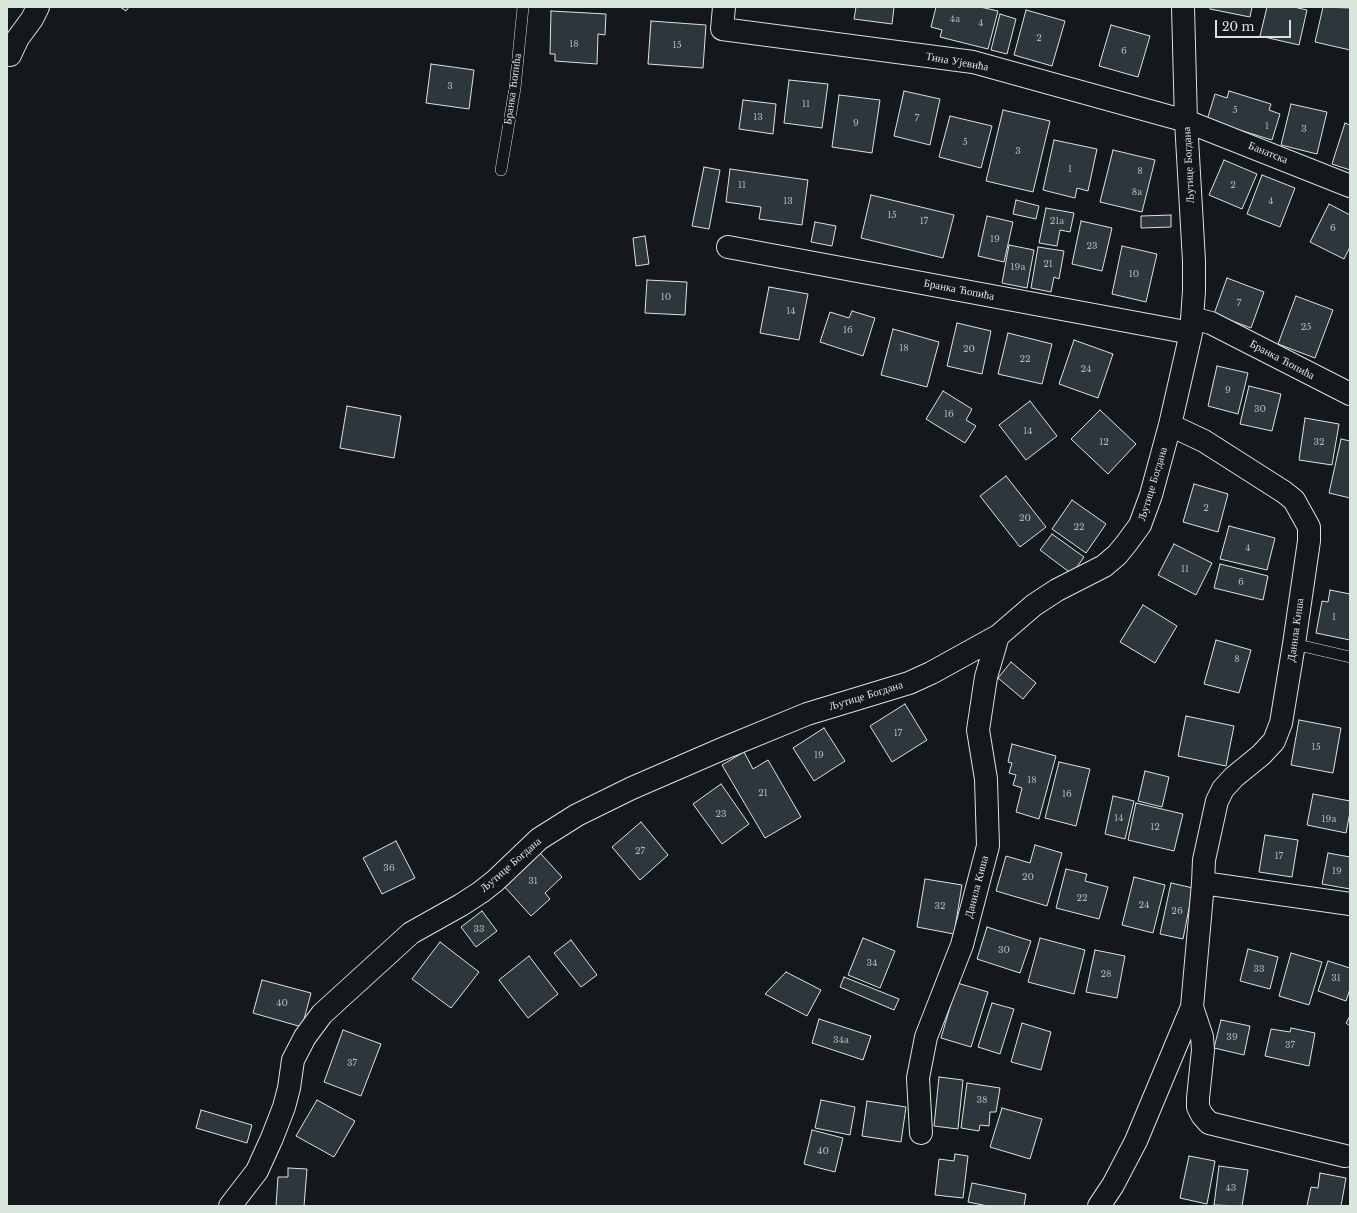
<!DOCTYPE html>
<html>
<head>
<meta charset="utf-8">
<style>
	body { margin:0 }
	#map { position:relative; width:1357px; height:1213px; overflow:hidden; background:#14181c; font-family:"Libre Baskerville",serif }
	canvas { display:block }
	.frame { position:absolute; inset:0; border:8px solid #d8e6dc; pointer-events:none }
	.scale { position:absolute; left:1215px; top:20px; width:76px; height:18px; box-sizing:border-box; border:2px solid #d8e6dc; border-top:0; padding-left:5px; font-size:12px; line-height:14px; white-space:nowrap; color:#d8e6dc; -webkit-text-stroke:3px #14181c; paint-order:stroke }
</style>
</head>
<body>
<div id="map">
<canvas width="1357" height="1213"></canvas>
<div class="frame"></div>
<div class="scale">20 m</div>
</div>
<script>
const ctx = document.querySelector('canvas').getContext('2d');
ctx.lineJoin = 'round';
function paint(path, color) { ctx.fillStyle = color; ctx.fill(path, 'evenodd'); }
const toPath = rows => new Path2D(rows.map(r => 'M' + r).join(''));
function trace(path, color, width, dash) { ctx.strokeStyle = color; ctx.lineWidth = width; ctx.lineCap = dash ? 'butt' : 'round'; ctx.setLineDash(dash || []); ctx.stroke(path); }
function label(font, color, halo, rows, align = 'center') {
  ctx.font = font + ' "Libre Baskerville",serif'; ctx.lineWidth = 3; ctx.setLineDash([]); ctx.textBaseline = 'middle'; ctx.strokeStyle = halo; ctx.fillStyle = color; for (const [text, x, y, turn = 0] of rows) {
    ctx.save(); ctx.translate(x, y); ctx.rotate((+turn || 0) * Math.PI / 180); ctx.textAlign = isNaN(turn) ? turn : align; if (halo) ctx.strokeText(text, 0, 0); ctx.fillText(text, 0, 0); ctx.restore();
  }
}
const building = toPath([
	[120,7,129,7,126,11,120,7],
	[856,7,894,7,892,24,854,19,856,7],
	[936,7,980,7,998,11,988,49,940,37,942,30,931,27,936,7],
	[1211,7,1252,7,1250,17,1210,9,1211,7],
	[1267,7,1294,7,1307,10,1299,45,1260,36,1267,7],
	[1323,7,1350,8,1350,50,1315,42,1323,7],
	[1026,10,1065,21,1052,66,1014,55,1026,10],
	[551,11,606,14,605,35,598,34,597,64,555,61,555,54,550,54,551,11],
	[1000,14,1016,19,1007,54,991,50,1000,14],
	[651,21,706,25,703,68,648,64,651,21],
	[1111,25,1150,36,1138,77,1099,66,1111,25],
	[431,64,474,70,469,109,426,103,431,64],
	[789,80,828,84,822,128,784,123,789,80],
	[904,91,940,99,930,145,894,136,904,91],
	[1229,91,1271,104,1269,110,1280,114,1272,140,1207,120,1215,94,1227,98,1229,91],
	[839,95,880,100,872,153,832,147,839,95],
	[743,100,776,104,773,134,739,129,743,100],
	[1291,104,1327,112,1317,154,1281,145,1291,104],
	[1003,110,1050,121,1033,192,986,181,1003,110],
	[950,116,992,126,981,168,939,157,950,116],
	[1345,123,1350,125,1350,170,1332,164,1345,123],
	[1054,140,1097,149,1088,191,1077,188,1075,198,1043,190,1054,140],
	[1113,150,1155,160,1142,212,1100,202,1113,150],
	[1224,160,1257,174,1242,209,1209,195,1224,160],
	[704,167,720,170,709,229,692,226,704,167],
	[730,169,808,180,802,225,759,219,761,207,726,202,730,169],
	[1262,175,1295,188,1280,227,1247,214,1262,175],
	[871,195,954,215,943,258,861,238,871,195],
	[1016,200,1039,206,1036,219,1013,214,1016,200],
	[1329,204,1350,215,1350,247,1344,259,1310,242,1329,204],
	[1046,208,1074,213,1070,232,1060,230,1057,246,1039,243,1046,208],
	[1171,215,1171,227,1141,228,1141,216,1171,215],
	[987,216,1013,222,1004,262,978,256,987,216],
	[1081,221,1112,228,1102,271,1072,264,1081,221],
	[815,222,836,226,832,246,811,242,815,222],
	[645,236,649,264,636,266,633,238,645,236],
	[1009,245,1034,250,1027,288,1002,283,1009,245],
	[1122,246,1157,254,1146,302,1112,294,1122,246],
	[1038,247,1064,251,1059,279,1054,277,1051,292,1031,288,1038,247],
	[1227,278,1264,292,1251,328,1214,314,1227,278],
	[647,280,687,282,685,315,645,313,647,280],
	[769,287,808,294,799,340,760,333,769,287],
	[1296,296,1333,310,1315,358,1278,344,1296,296],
	[852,311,875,318,863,356,820,342,830,312,849,318,852,311],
	[957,323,991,331,982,374,947,366,957,323],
	[893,329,939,342,927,387,881,375,893,329],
	[1008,333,1052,344,1042,384,998,374,1008,333],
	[1074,340,1113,354,1098,398,1059,384,1074,340],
	[1217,366,1248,373,1238,414,1208,406,1217,366],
	[1249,386,1281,394,1272,431,1240,424,1249,386],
	[943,391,972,409,966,420,976,426,965,443,926,419,943,391],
	[1030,401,1057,436,1026,460,999,425,1030,401],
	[347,406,401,416,394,458,340,448,347,406],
	[1100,410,1136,444,1108,474,1071,439,1100,410],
	[1305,418,1339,424,1332,465,1299,460,1305,418],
	[1341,439,1350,441,1350,498,1329,493,1341,439],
	[1006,476,1046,527,1020,547,980,496,1006,476],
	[1194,484,1228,494,1218,532,1183,522,1194,484],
	[1072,500,1106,524,1086,553,1052,529,1072,500],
	[1229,526,1275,538,1267,570,1220,559,1229,526],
	[1052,534,1084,557,1072,574,1040,550,1052,534],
	[1174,544,1212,563,1196,595,1158,575,1174,544],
	[1220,564,1268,576,1263,600,1214,588,1220,564],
	[1330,590,1350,594,1350,640,1316,633,1322,601,1328,602,1330,590],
	[1143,605,1177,626,1155,663,1120,642,1143,605],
	[1216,640,1251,650,1239,693,1204,684,1216,640],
	[1011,662,1036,683,1023,699,998,678,1011,662],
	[905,704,927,740,892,762,870,726,905,704],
	[1186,716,1234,726,1226,766,1178,756,1186,716],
	[1299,720,1341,728,1333,773,1291,765,1299,720],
	[824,728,845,761,814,781,793,748,824,728],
	[1012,744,1056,756,1039,819,1016,812,1022,788,1013,785,1016,775,1009,773,1012,763,1008,762,1012,744],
	[744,752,753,769,768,760,801,817,765,838,722,765,744,752],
	[1059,762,1090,769,1076,826,1045,818,1059,762],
	[1145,771,1169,777,1162,807,1138,801,1145,771],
	[721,784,749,824,722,844,693,804,721,784],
	[1313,794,1350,801,1350,812,1346,833,1307,825,1313,794],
	[1113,796,1134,801,1125,839,1105,834,1113,796],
	[1136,803,1183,814,1174,851,1128,840,1136,803],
	[641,822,668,855,640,880,612,847,641,822],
	[1265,835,1298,840,1292,877,1259,872,1265,835],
	[396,841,415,878,382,894,363,858,396,841],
	[1035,845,1062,853,1047,906,996,891,1006,856,1030,863,1035,845],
	[540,853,562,877,545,893,550,899,531,916,503,885,540,853],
	[1328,853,1350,857,1350,889,1322,884,1328,853],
	[1066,869,1087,874,1085,881,1108,887,1099,919,1056,908,1066,869],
	[1134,877,1165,885,1153,933,1122,925,1134,877],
	[925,879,962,885,954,934,917,927,925,879],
	[1171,883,1193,888,1183,939,1160,934,1171,883],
	[482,911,497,931,476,947,461,927,482,911],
	[987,927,1031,941,1020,973,977,959,987,927],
	[863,938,895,951,880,988,848,975,863,938],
	[1040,938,1085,950,1074,994,1028,982,1040,938],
	[571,940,597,975,581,987,554,953,571,940],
	[440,942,479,972,451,1008,412,979,440,942],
	[1248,949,1278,957,1270,989,1240,981,1248,949],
	[1095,950,1125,956,1117,998,1086,992,1095,950],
	[1291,953,1322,962,1309,1005,1279,996,1291,953],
	[529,956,558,994,528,1018,499,980,529,956],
	[1328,961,1350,968,1350,989,1346,1001,1318,991,1328,961],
	[786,972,821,990,807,1016,765,994,786,972],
	[844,977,899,999,894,1010,840,987,844,977],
	[262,980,311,993,302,1027,253,1013,262,980],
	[957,983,988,992,971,1047,941,1038,957,983],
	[992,1003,1014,1009,1000,1054,978,1047,992,1003],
	[1350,1016,1350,1026,1346,1023,1350,1016],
	[819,1019,871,1036,863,1060,812,1043,819,1019],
	[1221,1020,1250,1026,1244,1055,1214,1048,1221,1020],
	[1022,1023,1051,1032,1041,1070,1011,1062,1022,1023],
	[1291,1028,1315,1033,1309,1066,1265,1056,1271,1029,1290,1032,1291,1028],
	[343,1030,381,1044,361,1096,324,1082,343,1030],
	[939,1077,963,1080,958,1129,934,1126,939,1077],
	[967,1083,1000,1088,996,1112,990,1112,989,1126,980,1125,979,1131,961,1128,967,1083],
	[317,1100,355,1121,334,1157,296,1136,317,1100],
	[821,1100,855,1107,850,1135,815,1128,821,1100],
	[867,1101,906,1107,901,1142,862,1136,867,1101],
	[1002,1108,1042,1119,1030,1159,990,1147,1002,1108],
	[201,1110,252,1125,247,1143,196,1128,201,1110],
	[812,1130,843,1138,835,1172,804,1164,812,1130],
	[955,1154,968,1156,963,1198,935,1195,939,1159,954,1161,955,1154],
	[1189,1156,1215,1161,1207,1204,1180,1198,1189,1156],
	[1219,1166,1248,1170,1242,1206,1214,1205,1219,1166],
	[288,1168,307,1169,304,1206,276,1206,278,1177,288,1177,288,1168],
	[1320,1173,1346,1178,1341,1206,1307,1206,1311,1187,1318,1188,1320,1173],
	[972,1183,1026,1194,1024,1206,988,1206,968,1202,972,1183]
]);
const lane = toPath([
	[501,170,515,88,523,7],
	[1294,644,1350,657]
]);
const street = toPath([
	[724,7,722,29,973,62,1186,121,1350,186],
	[10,55,18,38,32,19,38,7],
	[728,247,1191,333],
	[1192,318,1211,323,1350,394],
	[1170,425,1204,441,1284,492,1294,500,1309,527,1309,541,1294,644,1281,723,1274,741,1261,755,1234,777,1223,789,1217,801,1204,860,1203,883,1350,904],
	[1192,1007,1202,1037,1203,1050,1198,1098,1198,1107,1202,1115,1209,1123,1345,1156],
	[921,1133,918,1078,926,1037,962,945,988,846,986,779,978,730,986,677,998,636],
	[230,1206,257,1171,272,1138,284,1107,289,1088,293,1060,305,1037,322,1014,411,933,461,905,481,892,495,881,539,839,577,815,632,788,722,749,807,714,909,683,931,673,998,636,1034,605,1057,590,1104,566,1117,555,1126,544,1140,525,1151,495,1170,425,1191,333,1194,291,1194,261,1186,121,1183,7],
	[1099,1206,1113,1185,1136,1141,1192,1007,1203,883]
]);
const numberNames = [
	["4a",955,19],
	["4",981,23],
	["2",1039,38],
	["18",574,44],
	["15",677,45],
	["6",1124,51],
	["3",450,86],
	["11",806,104],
	["5",1235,110],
	["13",758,117],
	["7",917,118],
	["9",856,123],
	["1",1267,126],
	["3",1304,129],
	["5",965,142],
	["3",1018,151],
	["1",1070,169],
	["8",1140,171],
	["11",742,185],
	["2",1233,185],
	["8a",1137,192],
	["13",788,201],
	["4",1271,201],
	["15",892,215],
	["17",924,221],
	["21a",1057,221],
	["6",1333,228],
	["19",995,239],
	["23",1092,246],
	["21",1048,264],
	["19a",1018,267],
	["10",1134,274],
	["10",666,297],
	["7",1239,303],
	["14",791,311],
	["25",1306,327],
	["16",848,330],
	["18",904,348],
	["20",969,349],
	["22",1025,359],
	["24",1086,369],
	["9",1228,390],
	["30",1260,409],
	["16",949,414],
	["14",1028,431],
	["12",1104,442],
	["32",1319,442],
	["2",1206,508],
	["20",1025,518],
	["22",1079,527],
	["4",1248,548],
	["11",1185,569],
	["6",1241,582],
	["1",1334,617],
	["8",1237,659],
	["17",898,733],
	["15",1316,747],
	["19",819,755],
	["18",1032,780],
	["21",763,793],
	["16",1067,794],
	["23",721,814],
	["14",1119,818],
	["19a",1329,819],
	["12",1155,827],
	["27",640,851],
	["17",1279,856],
	["36",389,868],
	["19",1337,871],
	["20",1028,877],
	["31",533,881],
	["22",1082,898],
	["24",1144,905],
	["32",940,906],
	["26",1177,911],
	["33",479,929],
	["30",1004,950],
	["34",872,963],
	["33",1259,969],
	["28",1106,974],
	["31",1336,978],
	["40",282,1003],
	["39",1232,1037],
	["34a",841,1040],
	["37",1290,1045],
	["37",352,1063],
	["38",982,1100],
	["40",823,1151],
	["43",1231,1188]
];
const streetNames = [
	["Тина Ујевића",957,62,10],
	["Бранка Ћопића",513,89,-82],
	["Банатска",1268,153,22],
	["Љутице Богдана",1189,165,-93],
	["Бранка Ћопића",959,290,11],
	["Бранка Ћопића",1282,360,28],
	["Љутице Богдана",1153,484,-73],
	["Данила Киша",1296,630,-82],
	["Љутице Богдана",866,696,-17],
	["Љутице Богдана",511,865,-41],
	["Данила Киша",977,887,-75]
];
paint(building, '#2c363c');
trace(building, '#d8e6dc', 1);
trace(lane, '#d8e6dc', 12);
trace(street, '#d8e6dc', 24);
trace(lane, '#14181c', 11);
trace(street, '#14181c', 22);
label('9px', '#adbab4', null, numberNames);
label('11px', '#d8e6dc', '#14181c', streetNames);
</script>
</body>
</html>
